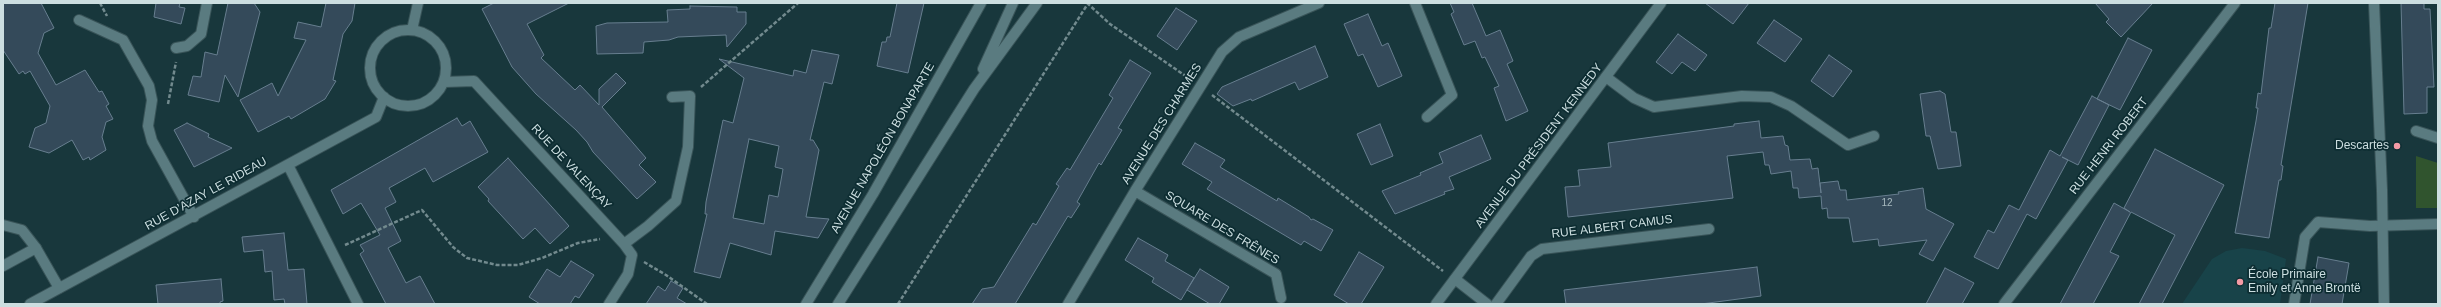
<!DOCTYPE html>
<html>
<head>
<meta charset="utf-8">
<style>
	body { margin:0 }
	#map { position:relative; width:2441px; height:307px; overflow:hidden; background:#18373c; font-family:Arial,sans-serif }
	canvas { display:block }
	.frame { position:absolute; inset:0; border:4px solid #ccdee0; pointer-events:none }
</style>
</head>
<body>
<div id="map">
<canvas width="2441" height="307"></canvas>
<div class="frame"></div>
</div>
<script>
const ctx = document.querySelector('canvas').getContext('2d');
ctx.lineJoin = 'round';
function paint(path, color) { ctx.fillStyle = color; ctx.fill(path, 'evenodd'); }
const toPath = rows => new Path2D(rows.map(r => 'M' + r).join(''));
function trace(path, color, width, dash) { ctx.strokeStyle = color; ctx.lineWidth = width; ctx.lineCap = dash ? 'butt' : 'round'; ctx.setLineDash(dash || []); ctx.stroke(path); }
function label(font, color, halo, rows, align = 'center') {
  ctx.font = font + ' Arial,sans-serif'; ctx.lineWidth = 3.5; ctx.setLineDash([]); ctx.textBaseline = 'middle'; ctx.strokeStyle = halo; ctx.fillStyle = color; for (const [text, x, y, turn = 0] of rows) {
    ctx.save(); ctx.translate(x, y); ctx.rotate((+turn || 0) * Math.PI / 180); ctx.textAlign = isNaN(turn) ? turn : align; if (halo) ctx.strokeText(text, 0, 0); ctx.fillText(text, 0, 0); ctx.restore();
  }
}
const built = toPath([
	[2242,248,2265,251,2286,259,2280,304,2182,304,2212,259,2226,251]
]);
const green = toPath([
	[2416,156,2438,163,2438,208,2416,208]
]);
const building = toPath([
	[3,3,41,3,54,28,44,33,38,53,56,85,85,70,99,92,102,91,109,104,106,106,113,119,106,122,102,137,106,150,90,160,89,157,83,160,72,140,49,153,29,147,35,128,46,123,50,106,30,71,25,74,23,71,19,74,3,50,3,3],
	[156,3,180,3,179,7,185,8,181,24,154,17,156,3],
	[228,3,254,3,260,12,238,97,225,75,219,102,188,95,193,76,201,77,205,52,217,55,228,3],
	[326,3,355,3,352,21,343,34,333,80,336,81,325,99,291,119,289,116,258,132,240,100,272,83,278,96,306,40,294,38,298,22,321,27,326,3],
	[494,3,569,3,527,24,544,55,541,58,575,90,580,85,599,105,599,89,616,73,626,83,602,107,646,158,639,165,656,182,637,199,593,152,587,142,576,130,536,94,512,67,482,9,494,3],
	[897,3,924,3,908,73,877,66,882,42,886,42,887,37,890,37,897,3],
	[1450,3,1472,3,1486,36,1500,30,1513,61,1507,64,1528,111,1506,121,1494,88,1499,86,1485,57,1482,58,1475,41,1464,45,1451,14,1454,12,1450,3],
	[1705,3,1749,3,1733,24,1705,3],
	[2095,3,2153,3,2121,37,2106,22,2109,19,2095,3],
	[2275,3,2308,3,2281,165,2283,166,2281,180,2279,180,2269,238,2235,233,2256,121,2258,108,2256,108,2258,93,2261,94,2269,28,2271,28,2275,3],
	[2401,3,2424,3,2424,9,2430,9,2434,87,2427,87,2427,113,2404,114,2401,3],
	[690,6,737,7,737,12,746,12,746,24,727,47,726,35,678,37,669,40,644,42,643,53,597,54,596,26,607,23,668,22,667,10,690,9,690,6],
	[1176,8,1197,21,1177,50,1157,36,1176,8],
	[1368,14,1382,46,1388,43,1402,76,1378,87,1363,54,1358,56,1344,24,1368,14],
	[1774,20,1802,39,1785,62,1757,43,1774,20],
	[1678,34,1707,55,1695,71,1682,62,1672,74,1656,62,1678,34],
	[2128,38,2152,50,2120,110,2097,99,2128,38],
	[1315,46,1328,77,1299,90,1295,82,1252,101,1251,99,1233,106,1217,94,1222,87,1315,46],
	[812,50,839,55,832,84,824,82,810,140,813,140,819,150,806,217,829,219,818,238,775,231,771,255,730,243,720,278,694,272,707,214,705,214,706,202,723,120,733,123,744,78,719,59,793,76,794,70,806,73,812,50],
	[749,139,779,146,775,167,783,169,778,197,769,195,764,224,733,218,749,139],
	[1829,55,1852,71,1833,97,1811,81,1829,55],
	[1130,60,1151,73,1118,128,1122,130,1101,165,1099,163,1077,202,1080,204,1071,218,1068,216,1015,304,972,304,982,289,994,287,1033,223,1036,225,1059,186,1056,184,1067,168,1070,170,1113,98,1109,95,1130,60],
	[1940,91,1945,94,1951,132,1956,132,1961,166,1938,169,1930,136,1926,136,1920,94,1940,91],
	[2092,96,2109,105,2078,165,2062,157,2068,160,2036,219,2027,214,1998,269,1974,257,1988,230,1994,233,2009,205,2019,210,2050,150,2060,156,2092,96],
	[457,118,462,126,470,121,488,152,433,182,425,168,389,188,396,202,385,208,401,241,388,248,406,283,420,276,435,304,386,304,360,254,364,251,360,245,380,235,361,203,343,214,331,190,457,118],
	[1759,121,1761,138,1783,136,1785,145,1788,146,1790,160,1810,159,1812,169,1818,168,1821,193,1820,183,1838,181,1840,190,1846,190,1847,200,1899,194,1898,192,1923,188,1926,209,1954,224,1933,261,1919,254,1927,240,1879,246,1878,239,1853,242,1849,218,1828,218,1827,208,1822,209,1821,196,1799,198,1798,188,1793,188,1791,171,1771,174,1769,165,1765,165,1763,152,1727,156,1733,198,1568,217,1565,187,1580,186,1578,170,1611,167,1608,143,1734,126,1734,124,1759,121],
	[187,123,209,134,208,137,232,148,194,167,174,130,187,123],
	[1380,124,1393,156,1371,165,1357,134,1380,124],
	[1481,135,1491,159,1449,177,1454,189,1444,192,1445,194,1395,214,1382,191,1421,175,1420,173,1443,163,1439,153,1481,135],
	[1195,143,1225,160,1220,167,1277,201,1278,198,1309,217,1311,220,1313,219,1333,230,1321,251,1304,241,1301,245,1207,189,1212,182,1182,164,1195,143],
	[2155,149,2224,185,2162,304,2139,304,2175,235,2131,212,2110,252,2119,256,2093,304,2060,304,2114,203,2130,212,2124,208,2155,149],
	[508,158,569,226,550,244,535,228,523,239,488,201,489,199,478,187,508,158],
	[284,233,288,270,304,269,307,304,285,304,284,299,274,300,272,271,265,272,263,250,244,252,242,237,284,233],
	[1138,238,1168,255,1165,261,1194,278,1181,300,1152,282,1154,278,1125,260,1138,238],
	[1359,252,1384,267,1361,304,1349,304,1334,295,1359,252],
	[2318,257,2349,263,2342,304,2310,304,2318,257],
	[571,261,594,275,579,298,575,296,570,304,540,304,529,297,547,269,560,277,571,261],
	[1757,267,1761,296,1701,304,1566,304,1564,290,1757,267],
	[1945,268,1974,283,1962,304,1926,304,1945,268],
	[1200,269,1229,287,1219,304,1210,304,1187,290,1200,269],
	[221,279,223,301,220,302,220,304,158,304,156,285,221,279],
	[671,281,683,288,677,298,687,304,646,304,658,286,665,291,671,281]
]);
const path = toPath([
	[100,3,107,16],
	[1087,3,1110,24,1190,79],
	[701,87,798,3],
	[1212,95,1443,271],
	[168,104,176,62],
	[345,245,422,210,453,247,467,258,497,265,518,265,542,258,578,243,600,239],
	[644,262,666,275,707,304],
	[898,304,1087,5]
]);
const lane = toPath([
	[36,248,59,288]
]);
const street = toPath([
	[1415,3,1452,95,1427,117],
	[79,20,123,40,149,86,152,100,148,126,152,141,194,217],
	[412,30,418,3],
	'370 68a38 38 0 1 1 76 0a38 38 0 1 1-76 0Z',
	[176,48,187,46,201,34,207,3],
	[1606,77,1634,98,1654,107,1742,96,1771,97,1791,106,1848,145,1874,136],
	[444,82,474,81,624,244,632,255,628,274,609,304],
	[2416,131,2438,138],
	[288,165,358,304],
	[1135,191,1276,274,1281,298],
	[3,225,22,230,36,248,3,266],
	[624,244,648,226,676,201,688,147,690,96,672,97],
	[1455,279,1487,304],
	[30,304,376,117,384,97],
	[1068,304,1135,191,1222,52,1239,37,1319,3],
	[1496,304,1531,256,1542,249,1709,229],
	[2004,304,2235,3],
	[2294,304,2305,237,2318,222,2370,226,2438,224]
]);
const secondary = toPath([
	[2374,3,2382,190,2384,304],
	[983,69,1013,3],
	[806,304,873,194,981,3],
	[838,304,974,89,1037,3],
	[1436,304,1661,3]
]);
const markers = [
	[2397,146,4,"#f49aa5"],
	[2240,282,4,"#f49aa5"]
];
const numberNames = [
	["12",1887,203]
];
const streetNames = [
	["AVENUE DES CHARMES",1162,124,-58],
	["AVENUE DU PRÉSIDENT KENNEDY",1539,146,-53],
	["RUE HENRI ROBERT",2109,146,-52],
	["AVENUE NAPOLÉON BONAPARTE",883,148,-60],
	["RUE DE VALENÇAY",571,167,47],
	["RUE D’AZAY LE RIDEAU",206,194,-29],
	["RUE ALBERT CAMUS",1612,227,-7],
	["SQUARE DES FRÊNES",1222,228,31]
];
const poiNames = [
	["Descartes",2389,146],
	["École Primaire",2248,275,"left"],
	["Emily et Anne Brontë",2248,289,"left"]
];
paint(built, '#184349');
paint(green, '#30542e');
paint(building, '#344a5a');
trace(building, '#677e8f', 1);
trace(lane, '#395458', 12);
trace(street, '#395458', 12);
trace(secondary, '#395458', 12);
trace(path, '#728a8e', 2.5, [4, 2]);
trace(lane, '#5a7b80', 10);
trace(street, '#5a7b80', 10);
trace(secondary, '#5a7b80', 10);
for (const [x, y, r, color] of markers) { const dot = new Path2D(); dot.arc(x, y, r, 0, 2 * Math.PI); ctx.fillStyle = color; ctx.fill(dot); trace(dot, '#0d2d32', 1.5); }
label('10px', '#a6b9be', null, numberNames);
label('12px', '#ccdee0', '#0d2d32', streetNames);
label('12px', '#ccdee0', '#0d2d32', poiNames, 'right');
</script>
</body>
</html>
